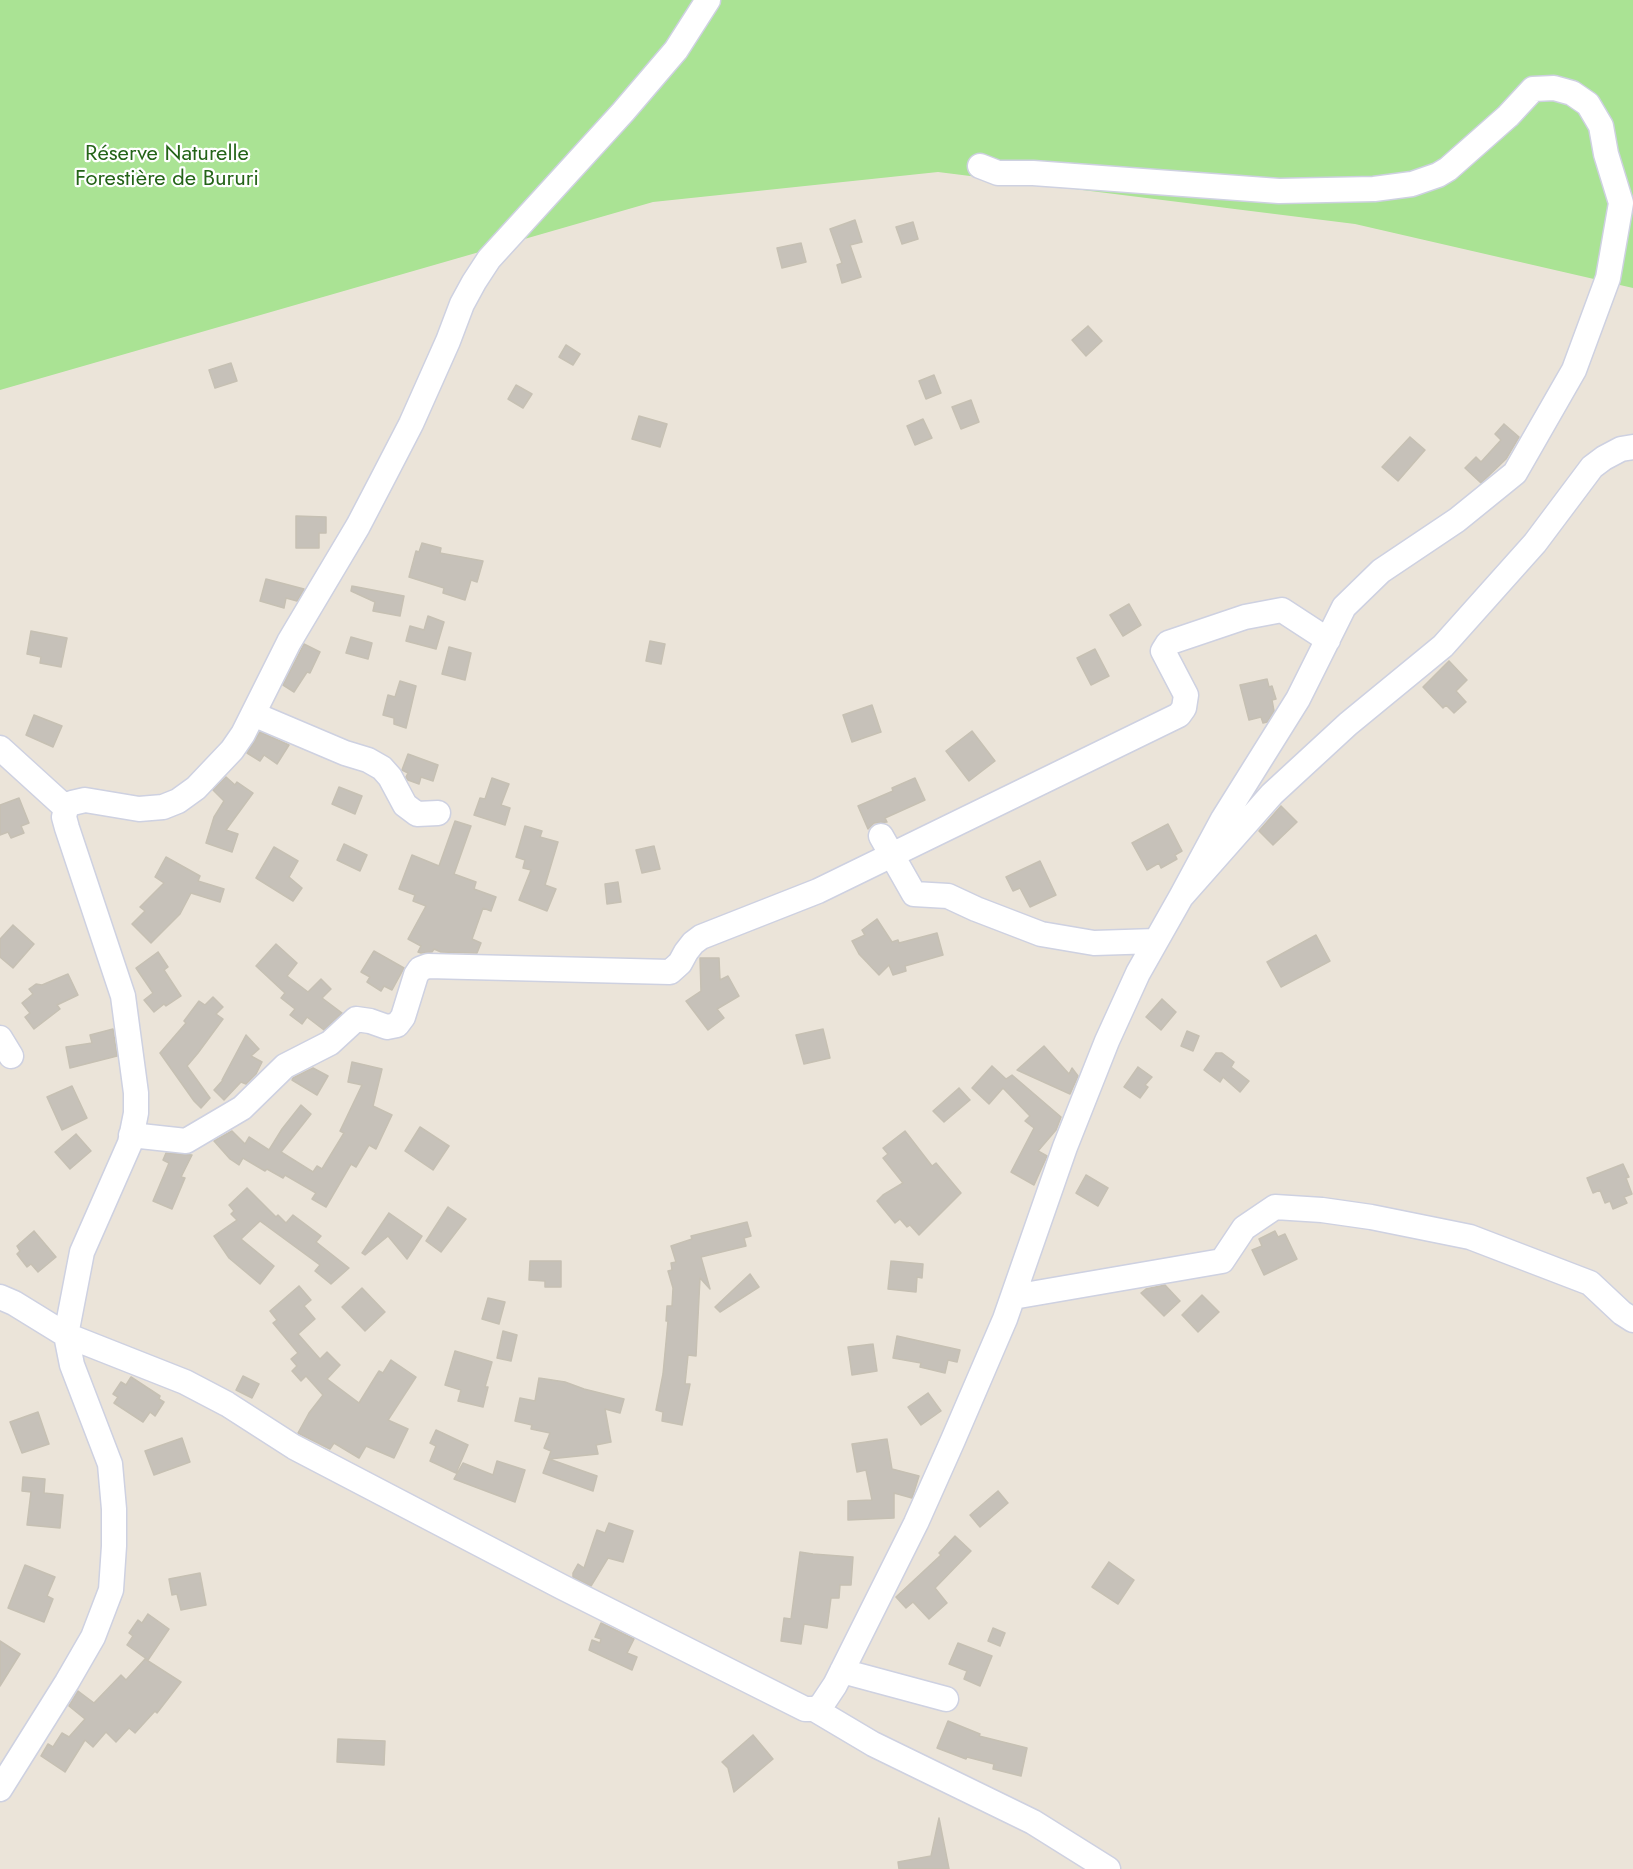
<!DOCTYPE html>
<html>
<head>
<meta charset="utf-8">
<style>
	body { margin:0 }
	canvas { display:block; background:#ebe4d9 }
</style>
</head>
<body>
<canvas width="1633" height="1869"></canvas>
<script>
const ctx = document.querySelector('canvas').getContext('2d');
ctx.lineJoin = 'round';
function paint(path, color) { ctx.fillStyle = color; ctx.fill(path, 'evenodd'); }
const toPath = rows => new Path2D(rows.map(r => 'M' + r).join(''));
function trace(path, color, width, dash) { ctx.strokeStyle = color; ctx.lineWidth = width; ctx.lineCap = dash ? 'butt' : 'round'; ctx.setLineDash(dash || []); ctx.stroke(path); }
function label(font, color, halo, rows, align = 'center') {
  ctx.font = font + ' Jost,sans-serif'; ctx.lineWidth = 4.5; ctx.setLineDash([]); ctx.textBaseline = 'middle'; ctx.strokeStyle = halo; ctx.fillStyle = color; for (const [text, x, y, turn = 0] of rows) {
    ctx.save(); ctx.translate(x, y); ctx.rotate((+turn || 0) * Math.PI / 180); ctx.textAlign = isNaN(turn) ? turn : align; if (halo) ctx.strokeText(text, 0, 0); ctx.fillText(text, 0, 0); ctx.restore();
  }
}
const green = toPath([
	[0,0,1633,0,1633,288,1355,224,938,172,653,202,0,390]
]);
const building = toPath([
	[855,220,862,242,850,245,861,277,842,283,837,265,842,263,830,229,855,220],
	[913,222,918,239,902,244,896,227,913,222],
	[801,243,806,262,782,268,777,248,801,243],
	[1088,326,1102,341,1086,356,1072,340,1088,326],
	[566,345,580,354,573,365,559,357,566,345],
	[231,363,237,381,215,388,209,370,231,363],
	[934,375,941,393,926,399,919,381,934,375],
	[516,385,532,394,523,408,508,399,516,385],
	[971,400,979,422,961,429,952,407,971,400],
	[639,416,667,424,660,447,632,439,639,416],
	[923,419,932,438,915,445,907,426,923,419],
	[1504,424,1519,437,1506,459,1481,483,1465,468,1476,457,1481,462,1501,440,1495,434,1504,424],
	[1410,437,1425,450,1398,481,1382,467,1410,437],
	[296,516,326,517,326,533,319,533,319,548,296,548,296,516],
	[422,543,441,548,440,553,483,561,477,582,471,580,465,600,443,593,444,588,409,577,416,551,419,552,422,543],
	[266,579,304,589,297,601,286,598,284,608,260,601,266,579],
	[352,586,404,596,400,616,373,611,375,602,351,591,352,586],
	[1129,604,1141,625,1123,636,1110,615,1129,604],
	[428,616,444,622,436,649,406,641,410,626,424,630,428,616],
	[31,631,67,638,61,667,40,663,41,657,27,654,31,631],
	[351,637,372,643,368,659,346,653,351,637],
	[650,641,665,644,661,664,646,661,650,641],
	[304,644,320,652,310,673,307,672,294,692,283,685,304,644],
	[449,647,471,653,465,680,442,674,449,647],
	[1095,649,1109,676,1091,685,1077,658,1095,649],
	[1449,661,1467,680,1456,691,1466,702,1454,713,1446,705,1443,708,1423,687,1449,661],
	[1267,679,1269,687,1272,686,1276,699,1272,700,1274,711,1267,722,1263,723,1261,717,1249,720,1240,685,1267,679],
	[400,681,416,686,406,728,394,724,394,718,383,715,388,695,395,697,400,681],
	[872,705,881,732,852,742,843,715,872,705],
	[34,715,62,726,53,747,26,735,34,715],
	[972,731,995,761,969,781,946,751,972,731],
	[260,732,289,745,277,764,264,755,260,761,247,753,260,732],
	[408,754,438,765,433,781,421,777,419,784,408,780,406,777,408,773,402,770,408,754],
	[226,777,235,785,237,782,253,793,226,830,238,834,232,852,206,843,214,817,224,801,213,790,226,777],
	[492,778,509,784,501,805,510,808,505,825,474,815,480,798,485,799,492,778],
	[915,778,925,800,885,818,887,822,874,823,868,829,858,806,893,791,892,788,915,778],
	[339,787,362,796,355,814,332,804,339,787],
	[19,798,29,823,21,826,24,833,11,838,8,832,0,835,0,805,19,798],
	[1281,806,1297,822,1273,845,1259,831,1281,806],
	[455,821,471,826,454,874,476,882,474,889,496,897,491,911,483,908,472,939,481,943,477,953,441,952,434,949,432,952,421,953,418,952,421,946,408,939,426,906,413,901,415,895,399,889,412,855,439,866,455,821],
	[1168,824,1182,851,1175,855,1177,859,1161,868,1159,863,1147,870,1132,843,1168,824],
	[525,826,542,831,540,837,558,842,545,885,556,889,547,911,519,900,531,870,523,868,525,860,516,857,525,826],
	[344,844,367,855,360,871,337,860,344,844],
	[654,846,660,869,642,873,636,850,654,846],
	[274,847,298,861,289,877,302,888,293,901,256,878,274,847],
	[166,857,200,876,198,881,224,889,220,902,191,893,180,914,151,943,132,924,145,911,140,907,164,883,155,877,166,857],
	[1040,861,1056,895,1030,907,1020,888,1013,891,1006,877,1040,861],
	[618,882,621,902,607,904,605,884,618,882],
	[877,919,892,942,898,940,899,943,937,933,943,955,905,966,906,971,893,975,889,965,879,975,859,954,852,941,865,935,862,930,877,919],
	[13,925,34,944,13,968,0,957,0,939,13,925],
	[1316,935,1330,961,1281,987,1267,962,1316,935],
	[276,944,297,963,287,976,308,992,321,979,331,989,322,998,342,1013,324,1030,307,1017,302,1024,290,1015,295,1009,281,998,285,993,256,966,276,944],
	[374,951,404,968,392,990,384,986,381,991,367,982,370,977,361,972,374,951],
	[158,952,168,967,164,970,181,996,166,1006,164,1004,154,1012,144,1000,153,993,136,968,158,952],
	[700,958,719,958,720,980,728,976,739,996,717,1009,724,1018,708,1030,686,1001,701,991,700,958],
	[68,974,78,995,57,1005,60,1009,34,1029,25,1017,30,1013,22,1003,33,994,29,989,36,984,42,985,68,974],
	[213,997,223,1007,216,1014,223,1019,198,1053,187,1066,210,1098,201,1108,194,1101,160,1053,186,1023,184,1021,199,1001,205,1005,213,997],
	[1162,999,1176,1012,1161,1030,1146,1017,1162,999],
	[113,1029,117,1056,70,1068,66,1047,92,1043,90,1035,113,1029],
	[823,1029,830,1058,804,1064,796,1035,823,1029],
	[1187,1031,1199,1036,1193,1051,1181,1046,1187,1031],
	[246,1035,259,1049,251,1056,262,1062,256,1074,246,1084,241,1082,224,1100,214,1090,223,1080,222,1080,246,1035],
	[1044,1046,1069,1074,1072,1068,1078,1076,1070,1094,1017,1070,1044,1046],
	[1216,1053,1222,1053,1234,1062,1231,1067,1249,1081,1240,1092,1223,1077,1220,1082,1204,1070,1216,1053],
	[352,1062,382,1069,373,1106,392,1115,376,1149,369,1145,356,1167,351,1164,326,1207,312,1199,316,1193,285,1175,283,1178,267,1169,265,1171,243,1158,239,1165,230,1159,214,1141,232,1131,245,1144,249,1137,269,1150,282,1129,301,1105,311,1114,281,1152,313,1172,317,1166,322,1169,344,1133,340,1131,362,1085,348,1082,352,1062],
	[992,1066,1006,1079,1012,1075,1061,1117,1056,1130,1038,1151,1047,1156,1034,1185,1011,1172,1034,1128,1025,1121,1030,1116,1003,1088,989,1104,972,1088,992,1066],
	[1138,1067,1152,1077,1145,1085,1148,1087,1140,1098,1124,1087,1138,1067],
	[313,1068,328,1076,317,1095,292,1080,293,1078,313,1068],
	[72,1086,87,1118,62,1130,47,1097,72,1086],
	[959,1088,970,1100,944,1122,933,1111,959,1088],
	[420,1127,449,1146,433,1170,405,1151,420,1127],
	[905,1131,932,1166,936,1163,961,1193,919,1235,910,1225,907,1227,900,1219,895,1223,877,1201,883,1195,903,1183,883,1158,888,1154,883,1148,905,1131],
	[76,1134,91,1151,70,1169,55,1152,76,1134],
	[166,1153,192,1155,181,1177,185,1178,172,1209,153,1201,169,1163,163,1160,166,1153],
	[1623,1164,1629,1177,1626,1178,1632,1194,1624,1197,1627,1203,1613,1209,1610,1201,1605,1203,1600,1190,1593,1193,1587,1178,1623,1164],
	[1086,1175,1108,1188,1098,1206,1076,1193,1086,1175],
	[247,1188,276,1217,278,1215,286,1223,293,1215,321,1236,316,1242,349,1268,331,1284,315,1271,320,1265,260,1221,241,1239,274,1266,260,1284,229,1258,214,1236,237,1220,231,1214,234,1211,229,1205,247,1188],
	[448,1207,466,1219,441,1252,426,1241,448,1207],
	[389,1213,422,1236,407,1259,388,1236,365,1255,362,1253,389,1213],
	[747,1222,751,1236,744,1238,746,1246,701,1257,710,1289,700,1278,696,1356,688,1355,685,1384,690,1384,682,1425,662,1421,663,1412,656,1410,663,1374,668,1321,666,1321,667,1306,672,1306,673,1288,668,1271,672,1270,671,1263,676,1262,671,1246,692,1239,691,1236,747,1222],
	[34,1231,56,1257,38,1272,31,1264,27,1267,17,1254,20,1251,17,1246,34,1231],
	[1275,1231,1278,1237,1285,1234,1297,1259,1264,1275,1252,1250,1262,1246,1259,1239,1275,1231],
	[530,1261,561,1261,561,1287,545,1287,545,1281,529,1280,530,1261],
	[891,1261,923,1264,922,1278,917,1277,916,1292,888,1289,891,1261],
	[750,1274,759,1287,720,1312,715,1307,750,1274],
	[1165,1285,1180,1301,1164,1316,1141,1293,1146,1289,1165,1285],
	[299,1286,311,1300,304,1306,315,1319,298,1334,320,1359,327,1352,340,1365,327,1379,359,1403,379,1371,383,1373,391,1360,416,1377,388,1420,408,1429,394,1458,366,1446,359,1458,334,1443,330,1449,298,1433,309,1413,323,1395,306,1376,301,1381,292,1371,297,1366,291,1359,298,1353,273,1323,277,1320,270,1311,299,1286],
	[362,1288,385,1312,365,1331,342,1307,362,1288],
	[1202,1295,1219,1312,1198,1332,1182,1315,1202,1295],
	[488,1298,505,1302,499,1324,482,1319,488,1298],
	[503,1331,517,1335,511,1361,497,1358,503,1331],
	[897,1336,960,1350,957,1362,948,1360,945,1373,920,1367,921,1363,893,1358,897,1336],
	[873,1344,877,1371,852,1375,848,1347,873,1344],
	[455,1351,492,1362,485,1387,488,1387,483,1407,458,1401,461,1390,445,1385,455,1351],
	[243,1376,259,1384,252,1398,236,1390,243,1376],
	[131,1377,160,1396,159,1399,164,1402,155,1416,150,1412,143,1422,114,1403,118,1397,113,1394,121,1382,126,1385,131,1377],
	[539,1378,565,1382,584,1389,624,1399,620,1413,605,1409,611,1442,596,1445,598,1454,549,1459,597,1476,593,1491,543,1473,551,1451,544,1448,550,1433,531,1429,532,1425,515,1421,520,1398,535,1401,539,1378],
	[928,1393,941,1411,921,1425,908,1407,928,1393],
	[38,1412,49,1444,22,1453,10,1422,38,1412],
	[436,1430,468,1445,456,1473,430,1461,436,1446,430,1443,436,1430],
	[182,1438,190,1462,154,1475,145,1451,182,1438],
	[887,1439,892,1469,919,1476,912,1498,894,1493,894,1518,848,1520,848,1501,872,1500,866,1470,857,1472,852,1444,887,1439],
	[497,1461,525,1470,515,1502,454,1479,463,1463,493,1475,497,1461],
	[23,1477,45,1479,44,1493,63,1495,60,1528,27,1525,31,1492,22,1491,23,1477],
	[998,1491,1008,1503,980,1527,970,1515,998,1491],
	[609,1523,633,1531,623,1562,608,1558,591,1586,573,1577,573,1573,578,1564,584,1568,597,1530,605,1533,609,1523],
	[955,1536,971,1551,935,1588,947,1603,929,1619,913,1602,906,1608,896,1597,941,1555,939,1553,955,1536],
	[800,1552,813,1554,853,1557,851,1585,840,1585,839,1598,831,1598,827,1628,804,1624,801,1644,781,1641,784,1618,791,1619,800,1552],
	[1109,1562,1134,1580,1118,1604,1092,1587,1109,1562],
	[25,1565,55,1577,47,1596,53,1599,44,1622,8,1608,25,1565],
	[200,1573,206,1605,181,1610,177,1594,172,1595,169,1579,200,1573],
	[148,1614,169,1629,148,1660,127,1645,133,1636,129,1633,138,1620,142,1623,148,1614],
	[601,1623,634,1639,627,1653,637,1657,632,1670,589,1650,592,1640,600,1643,601,1639,595,1637,601,1623],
	[993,1628,1005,1633,1000,1646,988,1641,993,1628],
	[0,1641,20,1654,0,1686,0,1641],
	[958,1643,992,1656,980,1686,964,1679,967,1671,949,1664,958,1643],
	[145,1659,181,1682,157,1713,155,1711,135,1733,129,1728,116,1742,106,1732,93,1747,85,1740,65,1772,41,1756,48,1744,53,1747,62,1733,69,1737,85,1719,69,1706,78,1691,94,1703,121,1675,126,1680,145,1659],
	[948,1721,980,1734,979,1736,1027,1748,1021,1776,993,1769,994,1764,967,1757,966,1759,937,1748,948,1721],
	[753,1735,773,1759,734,1792,728,1768,722,1762,753,1735],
	[338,1739,385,1741,384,1765,337,1762,338,1739],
	[939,1818,949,1869,899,1869,898,1862,931,1856,939,1818]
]);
const minor = toPath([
	[980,166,998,173,1033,173,1279,191,1374,189,1412,184,1438,175,1448,169,1508,116,1533,89,1554,88,1572,93,1588,104,1601,126,1606,154,1621,203,1608,278,1574,370,1515,473,1457,520,1381,571,1344,607,1298,699,1223,819,1181,897],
	[253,714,345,753,368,760,382,768,390,777,405,805,417,814,438,813],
	[0,748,66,808],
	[881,836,914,894,948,896,976,909,1041,934,1094,943,1156,941],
	[0,1038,11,1056],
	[131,1135,186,1141,242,1108,285,1066,330,1043,356,1019,370,1021,387,1027,397,1025,403,1017,416,975,420,969,428,966,670,972,680,963,686,952,693,943,701,937,818,891,1179,715,1184,708,1186,695,1163,651,1168,643,1245,617,1282,610,1328,640],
	[0,1297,14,1303,66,1335,185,1382,227,1404,294,1447,562,1587,797,1705,805,1709,814,1709,873,1744,1033,1822,1108,1869],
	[1013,1297,1222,1261,1244,1228,1275,1207,1322,1210,1371,1217,1470,1237,1590,1283,1622,1313,1633,1320],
	[842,1671,946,1699],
	[814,1709,821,1706,835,1685,916,1523,953,1440,1005,1319,1065,1147,1107,1041,1138,973,1181,897,1272,794,1348,724,1443,646,1535,543,1592,467,1604,458,1621,449,1633,447],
	[0,1789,67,1682,93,1637,111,1590,114,1546,114,1509,110,1464,72,1365,66,1335,82,1252,130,1143,136,1113,136,1093,123,996,67,828,64,817,66,808,72,803,85,800,139,809,163,807,178,801,196,788,232,750,243,734,289,642,358,526,382,480,411,424,448,341,462,304,474,282,489,259,623,112,676,50,708,0]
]);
const parkNames = [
	["Réserve Naturelle",167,155],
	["Forestière de Bururi",167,180]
];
paint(green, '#aae394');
paint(building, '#c6c1b9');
trace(building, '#c6c0b3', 1.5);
trace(minor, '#ced1e1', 27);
trace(minor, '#fff', 24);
label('22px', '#246418', '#fff', parkNames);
</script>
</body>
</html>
